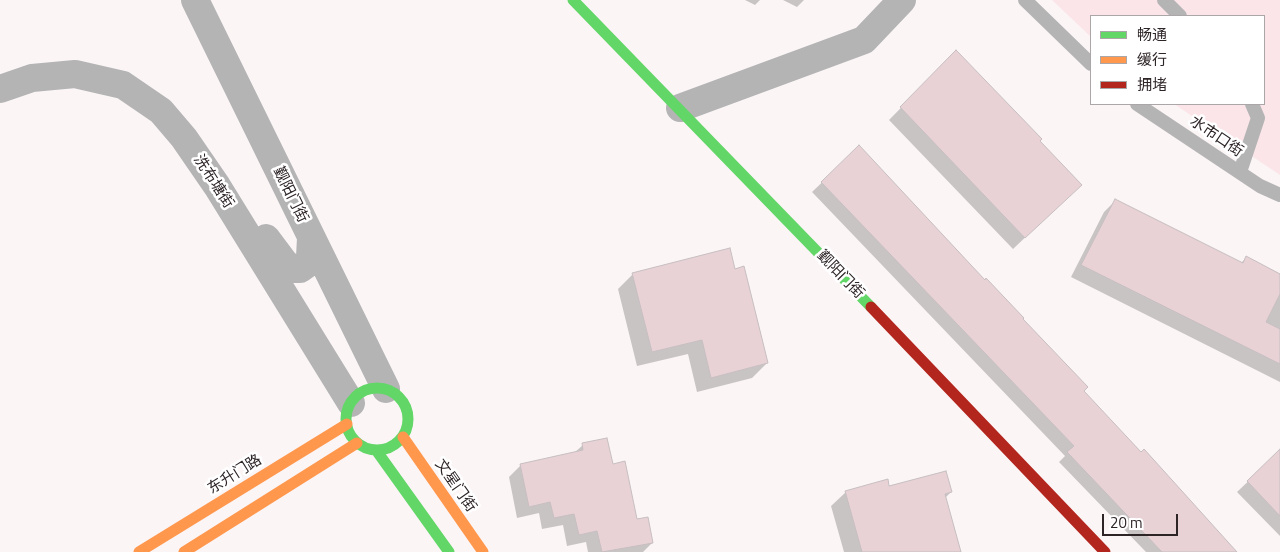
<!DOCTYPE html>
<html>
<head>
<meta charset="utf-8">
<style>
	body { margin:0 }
	#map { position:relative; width:1280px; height:552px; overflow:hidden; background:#fbf5f6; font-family:"Titillium Web","Noto Sans SC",sans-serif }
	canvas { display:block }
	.legend { position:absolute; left:1090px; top:15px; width:175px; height:90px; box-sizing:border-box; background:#fff; border:1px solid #aba7a8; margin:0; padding:6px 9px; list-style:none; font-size:15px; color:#2d2426 }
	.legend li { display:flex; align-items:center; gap:10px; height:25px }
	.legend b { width:25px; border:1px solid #aba7a8 }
	.scale { position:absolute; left:1102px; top:514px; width:76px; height:22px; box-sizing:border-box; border:2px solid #2d2426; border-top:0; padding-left:6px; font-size:15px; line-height:18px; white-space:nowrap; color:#2d2426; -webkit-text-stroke:4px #fff; paint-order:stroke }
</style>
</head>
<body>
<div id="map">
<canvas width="1280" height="552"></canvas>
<ul class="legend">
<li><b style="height:6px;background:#63d668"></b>畅通</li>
<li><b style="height:6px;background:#ff974d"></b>缓行</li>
<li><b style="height:6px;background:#b3261e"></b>拥堵</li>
</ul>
<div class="scale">20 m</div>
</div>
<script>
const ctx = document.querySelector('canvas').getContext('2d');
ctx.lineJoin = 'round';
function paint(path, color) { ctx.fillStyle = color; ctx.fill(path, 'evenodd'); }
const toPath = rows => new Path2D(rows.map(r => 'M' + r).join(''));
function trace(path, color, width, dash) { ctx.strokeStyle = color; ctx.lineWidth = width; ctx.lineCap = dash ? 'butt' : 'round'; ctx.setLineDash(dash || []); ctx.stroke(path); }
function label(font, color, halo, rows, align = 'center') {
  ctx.font = font + ' "Titillium Web","Noto Sans SC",sans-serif'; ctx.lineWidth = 5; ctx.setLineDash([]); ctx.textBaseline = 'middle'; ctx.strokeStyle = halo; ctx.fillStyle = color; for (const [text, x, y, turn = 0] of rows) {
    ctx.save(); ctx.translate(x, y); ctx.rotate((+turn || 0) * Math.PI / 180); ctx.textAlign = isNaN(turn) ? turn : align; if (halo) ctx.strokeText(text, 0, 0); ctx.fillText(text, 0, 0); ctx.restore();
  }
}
const green = toPath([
	[1052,0,1280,0,1280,175,1174,104,1264,104,1264,16,1091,16,1091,37]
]);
const shadow = toPath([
	[745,0,760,0,755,5],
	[783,0,804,0,797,7],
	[956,52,1038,142,1068,197,1013,249,889,120],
	[859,147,1082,391,1236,552,1146,552,1059,462,1065,456,812,192],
	[1116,200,1241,263,1246,258,1280,274,1280,382,1071,277,1104,212],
	[633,274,767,363,752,378,697,392,688,354,637,366,618,289],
	[583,445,612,465,636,521,652,543,643,552,588,552,586,542,567,546,563,525,542,529,539,513,517,518,509,477,521,465,574,453],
	[1280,451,1280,536,1237,492],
	[889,488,951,492,945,498,959,552,844,552,831,506,846,492]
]);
const building = toPath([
	[956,50,1042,139,1040,141,1082,185,1025,238,900,107,956,50],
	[859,145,985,280,986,278,1024,318,1023,319,1088,387,1084,391,1141,452,1144,449,1237,552,1162,552,1067,452,1074,446,821,182,859,145],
	[1115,199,1243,263,1246,256,1280,274,1280,294,1266,322,1280,329,1280,364,1081,265,1115,199],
	[730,248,735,269,744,266,768,363,711,378,702,340,652,352,632,273,730,248],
	[607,438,613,464,625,461,637,519,648,517,653,543,602,552,597,531,579,535,574,514,554,518,550,502,529,507,520,464,583,450,582,443,607,438],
	[1280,449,1280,516,1247,481,1280,449],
	[946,471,952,492,945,494,961,552,862,552,845,491,888,479,889,486,946,471]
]);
const lane = toPath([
	[1025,0,1091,64],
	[1164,0,1180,16],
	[1137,104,1260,186,1280,195],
	[1240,172,1258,118,1252,104]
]);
const street = toPath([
	[195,0,386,389],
	[0,89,32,78,75,74,123,85,161,111,184,138,217,186,351,403],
	[680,108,864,40,902,0],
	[266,238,284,262,292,269,300,269,307,264,310,257,311,238]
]);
const fast = toPath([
	[573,0,871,307],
	'346 419a31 31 0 1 1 62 0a31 31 0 1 1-62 0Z',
	[376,450,449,552]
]);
const slow = toPath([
	[403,437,483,552],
	[139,552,347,424],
	[184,552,357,443]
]);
const jam = toPath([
	[871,307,1105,552]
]);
const streetNames = [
	["水市口街",1216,137,34],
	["洗布塘街",213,182,57],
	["觐阳门街",290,195,64],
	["觐阳门街",840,275,46],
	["东升门路",235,475,-32],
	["文星门街",455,486,55]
];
paint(green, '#fbe5e9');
paint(shadow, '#0003');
paint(building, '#e8d2d6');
trace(building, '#c6bec0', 1);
trace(lane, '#b4b4b5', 14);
trace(street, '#b4b4b5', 28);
trace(fast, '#63d668', 11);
trace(slow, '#ff974d', 11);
trace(jam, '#b3261e', 11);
label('15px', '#2d2426', '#fff', streetNames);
</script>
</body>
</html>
